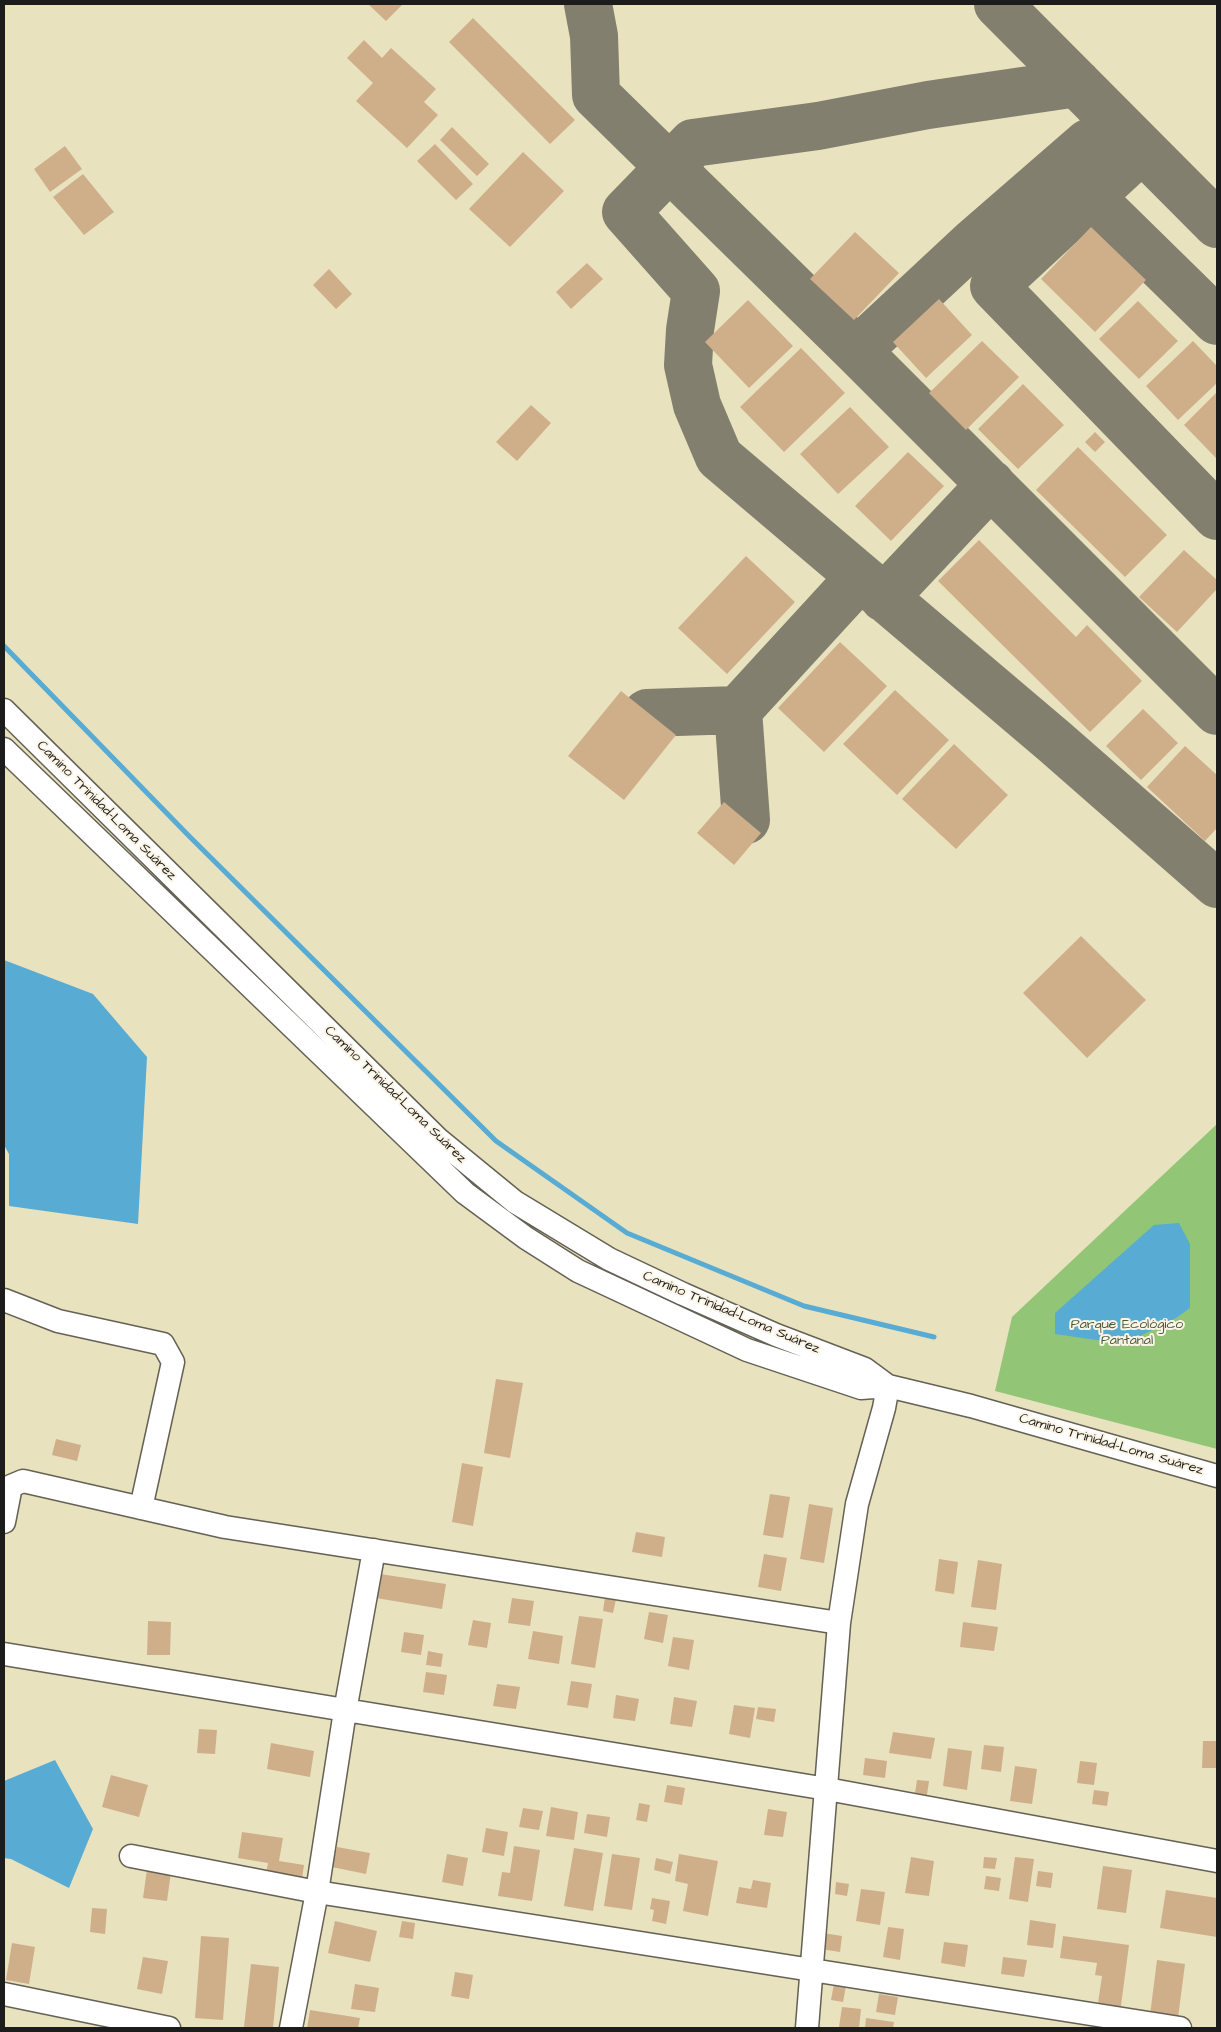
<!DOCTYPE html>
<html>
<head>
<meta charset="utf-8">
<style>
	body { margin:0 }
	#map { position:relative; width:1221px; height:2032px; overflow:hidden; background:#e9e2bf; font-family:"Architects Daughter",sans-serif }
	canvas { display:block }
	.frame { position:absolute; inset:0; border:5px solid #1c1c1c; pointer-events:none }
</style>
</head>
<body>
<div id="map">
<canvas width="1221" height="2032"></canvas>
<div class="frame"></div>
</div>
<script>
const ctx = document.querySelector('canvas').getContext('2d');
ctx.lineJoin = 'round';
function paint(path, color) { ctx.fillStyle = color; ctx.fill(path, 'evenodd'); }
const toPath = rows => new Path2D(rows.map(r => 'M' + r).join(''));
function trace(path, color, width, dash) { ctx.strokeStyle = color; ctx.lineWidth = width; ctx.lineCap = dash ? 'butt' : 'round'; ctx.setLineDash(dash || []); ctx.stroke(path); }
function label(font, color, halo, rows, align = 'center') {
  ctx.font = font + ' "Architects Daughter",sans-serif'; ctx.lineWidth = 4; ctx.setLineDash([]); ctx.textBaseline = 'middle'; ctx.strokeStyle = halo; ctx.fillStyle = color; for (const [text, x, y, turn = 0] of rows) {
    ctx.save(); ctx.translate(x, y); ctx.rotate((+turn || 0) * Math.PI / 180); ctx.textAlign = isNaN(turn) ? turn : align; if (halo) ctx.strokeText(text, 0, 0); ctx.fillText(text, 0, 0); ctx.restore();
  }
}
const green = toPath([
	[1217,1124,1217,1449,995,1391,1012,1317]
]);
const water = toPath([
	[4,960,93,994,147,1057,138,1224,9,1206,9,1154,4,1145],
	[1179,1223,1190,1244,1190,1308,1176,1318,1124,1344,1055,1334,1055,1313,1154,1225],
	[55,1760,93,1829,69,1888,11,1859,4,1858,4,1781]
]);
const stream = toPath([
	[4,646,189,836,496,1141,627,1233,804,1306,934,1337]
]);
const taxiway = toPath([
	[588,4,594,36,596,95,857,351,1217,711],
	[998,4,1217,224],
	[1077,83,928,105,818,126,693,143,626,212,696,291,690,330,688,365,697,405,719,457,1055,742,1217,884],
	[1142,149,994,286,1217,516],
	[1068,175,1217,321],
	[857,351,974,242,1088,143,1121,128],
	[884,598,991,484],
	[738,710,746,820],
	[647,713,738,710,860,577]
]);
const building = toPath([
	[368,4,403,4,386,21],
	[473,18,575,120,550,144,449,42],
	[364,40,382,58,391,48,436,89,424,102,438,115,407,148,356,101,373,83,347,58],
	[452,127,489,164,477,176,440,140],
	[435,144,473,184,456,200,417,161],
	[65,146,82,169,50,192,34,169],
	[523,152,564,191,510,247,469,209],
	[83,174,114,212,84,235,53,197],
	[1091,227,1146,280,1095,332,1041,279],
	[855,232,899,273,854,320,810,279],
	[587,263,603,279,571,309,556,292],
	[329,269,352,294,336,309,313,285],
	[939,299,972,335,926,378,893,342],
	[748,300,793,346,749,388,705,342],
	[1138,301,1178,341,1139,379,1099,339],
	[982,341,1019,377,966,430,929,393],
	[1193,341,1217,366,1217,383,1178,420,1146,386],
	[801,348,845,393,784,452,740,407],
	[1023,384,1064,425,1018,469,978,429],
	[1217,392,1217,457,1216,458,1184,425],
	[531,405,551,423,517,461,496,442],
	[850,407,889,447,838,494,800,454],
	[1095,432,1105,442,1095,452,1085,442],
	[1078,447,1167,535,1125,577,1036,490],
	[908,452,944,486,891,541,855,506],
	[979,540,1076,637,1087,625,1142,681,1090,732,938,581],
	[1184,550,1217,580,1217,589,1177,632,1139,597],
	[746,556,795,602,727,674,678,628],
	[840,642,887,686,824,752,778,708],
	[895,690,949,740,897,795,843,744],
	[621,691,676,735,624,800,568,756],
	[1143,709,1178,743,1141,780,1106,746],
	[954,744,1008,795,956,849,902,799],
	[1185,746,1217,775,1217,828,1205,841,1147,787],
	[724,802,761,833,734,865,697,833],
	[1081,936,1146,1000,1087,1058,1023,993],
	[496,1379,523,1383,510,1458,484,1453],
	[56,1439,81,1445,77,1461,52,1455],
	[462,1463,483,1467,473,1526,452,1522],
	[770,1494,790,1497,783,1538,763,1535],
	[809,1504,833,1508,824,1563,800,1559],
	[636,1532,665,1537,662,1557,632,1552],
	[764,1554,787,1558,781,1591,758,1587],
	[939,1559,958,1562,954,1594,935,1591],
	[978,1560,1002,1564,996,1610,971,1607],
	[380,1574,446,1584,442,1609,376,1598],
	[605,1597,616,1599,613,1613,603,1611],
	[512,1598,534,1601,530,1626,508,1623],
	[649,1612,668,1615,663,1643,644,1639],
	[579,1616,603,1619,595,1668,571,1664],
	[473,1620,491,1623,487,1648,468,1645],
	[148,1621,171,1622,170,1655,147,1655],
	[963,1622,998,1627,994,1651,960,1647],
	[533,1631,563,1636,559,1664,528,1659],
	[404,1632,424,1635,421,1655,401,1652],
	[673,1637,694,1640,689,1670,668,1666],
	[428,1651,443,1654,441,1667,426,1665],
	[426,1672,447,1675,444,1695,423,1692],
	[571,1681,592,1684,588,1708,567,1705],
	[497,1684,520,1687,516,1709,493,1706],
	[616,1695,639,1699,635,1721,613,1718],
	[674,1697,697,1701,692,1727,670,1724],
	[734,1705,755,1708,750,1738,729,1734],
	[758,1707,776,1709,774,1722,756,1719],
	[199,1729,217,1730,215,1754,197,1753],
	[893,1732,935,1738,931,1759,889,1753],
	[1203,1741,1217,1741,1216,1768,1202,1768],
	[271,1743,314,1751,310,1777,267,1769],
	[984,1745,1004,1747,1001,1772,981,1769],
	[948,1748,972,1751,967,1790,943,1786],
	[865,1758,887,1761,885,1778,863,1775],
	[1080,1761,1097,1763,1094,1785,1077,1783],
	[1015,1766,1037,1769,1032,1804,1010,1801],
	[111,1775,148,1785,139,1817,102,1807],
	[917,1780,929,1781,927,1795,915,1793],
	[667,1785,685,1788,682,1805,664,1802],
	[1094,1790,1109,1792,1107,1806,1092,1804],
	[639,1803,650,1805,647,1822,636,1820],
	[551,1807,578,1812,574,1840,546,1836],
	[523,1808,543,1811,539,1830,519,1827],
	[768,1809,787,1812,783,1837,764,1835],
	[587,1814,610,1817,607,1837,584,1833],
	[486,1828,508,1832,504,1856,482,1852],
	[242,1832,283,1838,279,1861,304,1865,301,1886,265,1880,268,1863,238,1858],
	[514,1846,540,1850,532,1901,498,1896,502,1872,510,1873],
	[337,1847,370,1853,366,1874,332,1867],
	[574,1848,603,1853,593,1911,564,1906],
	[447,1854,468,1858,463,1886,442,1882],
	[612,1854,640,1858,632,1910,604,1906],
	[679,1854,718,1861,708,1916,683,1911,688,1884,675,1881],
	[911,1857,934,1861,929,1896,905,1893],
	[984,1857,997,1858,995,1869,983,1868],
	[1015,1857,1034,1859,1028,1902,1009,1899],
	[656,1858,673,1862,670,1874,654,1870],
	[1103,1866,1132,1870,1126,1913,1097,1909],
	[147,1869,171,1872,167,1901,143,1898],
	[1038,1871,1053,1873,1051,1888,1036,1886],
	[986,1876,1001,1878,999,1891,984,1889],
	[753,1880,771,1883,767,1908,736,1903,739,1887,751,1889],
	[836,1882,849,1884,847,1896,835,1894],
	[861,1889,885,1892,880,1925,856,1921],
	[1166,1890,1217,1898,1217,1937,1160,1928],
	[652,1898,670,1901,666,1924,652,1921,654,1910,650,1909],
	[92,1908,107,1909,105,1934,90,1932],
	[1030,1920,1056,1924,1053,1948,1027,1945],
	[335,1921,377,1931,370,1962,328,1953],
	[402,1921,415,1923,413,1939,399,1937],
	[888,1927,904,1929,900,1960,883,1957],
	[823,1933,842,1936,840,1952,821,1949],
	[201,1936,229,1938,223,2020,195,2018],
	[1063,1936,1129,1945,1120,2013,1097,2010,1102,1976,1095,1975,1097,1963,1060,1958],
	[944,1942,968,1945,965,1967,941,1963],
	[12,1943,35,1947,29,1984,6,1980],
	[143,1957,168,1961,162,1994,137,1989],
	[1003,1957,1027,1960,1024,1977,1001,1974],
	[1157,1960,1185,1964,1178,2018,1150,2015],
	[251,1964,279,1967,273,2028,244,2027],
	[455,1972,473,1975,469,1999,451,1996],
	[355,1984,379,1988,375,2012,351,2009],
	[834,1984,846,1986,843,2002,831,2000],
	[879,1994,898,1997,895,2015,876,2012],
	[842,2007,861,2009,859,2028,839,2027],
	[310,2010,360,2018,358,2028,307,2028],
	[866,2018,894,2022,893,2028,865,2028]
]);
const minor = toPath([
	[4,710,438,1139,515,1202,609,1259,683,1294,776,1335,865,1369,888,1386],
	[4,749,465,1193,526,1238,578,1271,747,1350,861,1388,888,1386,971,1406,1217,1476],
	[4,1300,58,1321,163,1344,173,1362,141,1508],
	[4,1522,11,1486,23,1481,225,1527,839,1623],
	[4,1654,827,1789,1217,1861],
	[131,1856,317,1892,1180,2028],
	[4,1994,169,2028],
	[291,2028,317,1892,345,1711,374,1550],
	[807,2028,839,1623,857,1504,884,1408,888,1386]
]);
const streetNames = [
	["Camino Trinidad-Loma Suárez",106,811,45],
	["Camino Trinidad-Loma Suárez",395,1095,44],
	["Camino Trinidad-Loma Suárez",731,1313,23],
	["Camino Trinidad-Loma Suárez",1111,1445,16]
];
const parkNames = [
	["Parque Ecológico",1127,1325],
	["Pantanal",1127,1341]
];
paint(green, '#92c676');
paint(water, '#58abd3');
trace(stream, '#58abd3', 5);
trace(taxiway, '#827f6e', 48);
paint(building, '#cfaf8a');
trace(minor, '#646155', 25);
trace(minor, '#fff', 22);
label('14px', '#1c1c1c', '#fcf5e5', streetNames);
label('14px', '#45583c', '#fcf5e5', parkNames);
</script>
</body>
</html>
